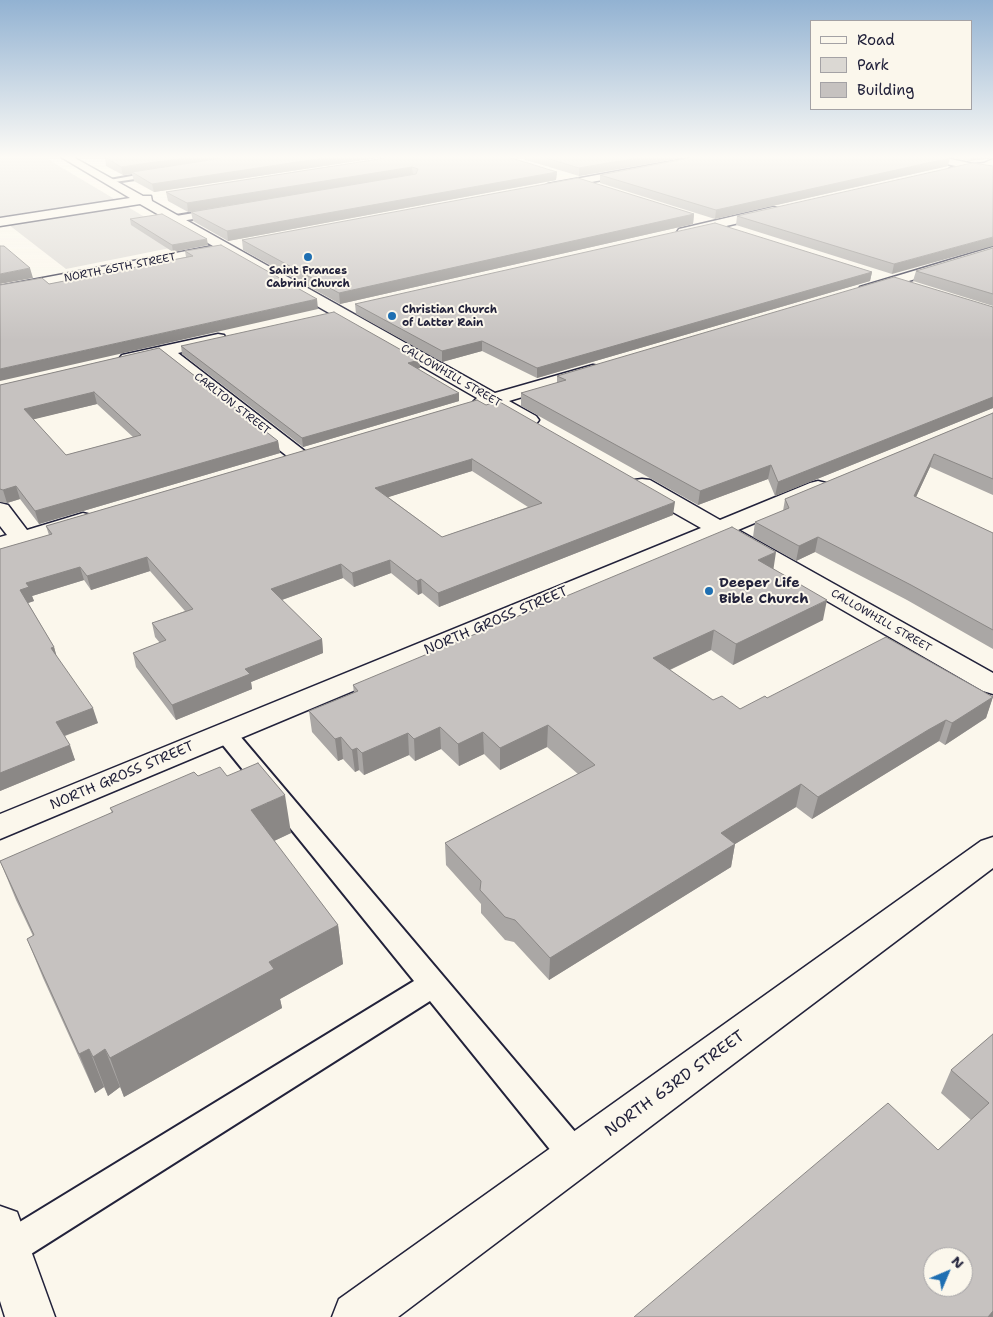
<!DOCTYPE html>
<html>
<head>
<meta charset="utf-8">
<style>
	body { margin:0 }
	#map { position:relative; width:993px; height:1317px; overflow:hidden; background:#fbf7ec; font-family:"Shantell Sans",sans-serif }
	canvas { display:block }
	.legend { position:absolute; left:810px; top:20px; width:162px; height:90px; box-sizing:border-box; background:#fbf7ec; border:1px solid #a4a2a5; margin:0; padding:6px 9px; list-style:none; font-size:15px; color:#22223b }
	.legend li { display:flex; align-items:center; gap:10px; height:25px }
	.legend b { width:25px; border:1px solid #a4a2a5 }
	.north { position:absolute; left:923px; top:1247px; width:50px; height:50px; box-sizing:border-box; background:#fbf7ec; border:1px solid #a4a2a5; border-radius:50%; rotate:45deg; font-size:14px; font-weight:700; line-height:20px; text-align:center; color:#22223b }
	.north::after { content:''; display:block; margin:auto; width:18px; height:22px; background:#1f6fb2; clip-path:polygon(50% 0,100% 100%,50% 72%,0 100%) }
</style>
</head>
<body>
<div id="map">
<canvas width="993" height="1317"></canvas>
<ul class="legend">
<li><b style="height:6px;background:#fbf7ec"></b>Road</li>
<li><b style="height:14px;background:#dbd8d3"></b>Park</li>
<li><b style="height:14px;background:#c6c2c0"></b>Building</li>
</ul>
<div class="north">N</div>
</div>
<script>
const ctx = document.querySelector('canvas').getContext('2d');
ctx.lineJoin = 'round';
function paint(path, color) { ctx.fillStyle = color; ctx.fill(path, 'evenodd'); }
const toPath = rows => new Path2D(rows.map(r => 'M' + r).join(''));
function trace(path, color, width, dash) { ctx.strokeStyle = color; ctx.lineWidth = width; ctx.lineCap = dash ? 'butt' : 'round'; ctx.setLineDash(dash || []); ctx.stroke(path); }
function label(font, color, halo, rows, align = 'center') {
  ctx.font = font + ' "Shantell Sans",sans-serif'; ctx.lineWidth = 4; ctx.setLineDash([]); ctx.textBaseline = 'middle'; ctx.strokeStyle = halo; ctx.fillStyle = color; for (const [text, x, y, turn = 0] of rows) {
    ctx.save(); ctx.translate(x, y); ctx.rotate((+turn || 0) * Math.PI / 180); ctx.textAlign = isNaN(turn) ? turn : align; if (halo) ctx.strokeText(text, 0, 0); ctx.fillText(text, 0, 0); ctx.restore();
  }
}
const green = toPath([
	[0,157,44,157,190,244,66,269,0,218]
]);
const service = toPath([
	[159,171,163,173,162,175,108,183,104,181,159,171],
	[218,209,222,212,221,214,176,222,171,219,176,216,218,209],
	[226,727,234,729,587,1146,592,1157,587,1168,576,1173,565,1168,430,1001,12,1266,0,1271,0,1234,414,981,218,739,215,734,218,729,226,727]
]);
const minor = toPath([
	[61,157,73,157,143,196,151,196,152,201,495,393,593,365,599,366,602,370,599,374,509,401,536,416,539,420,536,424,529,426,522,424,491,406,481,409,474,407,472,403,477,398,223,252,0,294,0,286,213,246,140,204,0,226,0,218,130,198,61,157],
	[695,157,716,157,711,160,548,190,542,187,548,184,695,157],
	[993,159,993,166,986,169,971,169,952,173,947,170,952,167,984,163,993,159],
	[773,207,777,208,779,211,777,214,684,236,677,232,679,229,773,207],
	[993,247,993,255,870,293,860,293,858,290,860,287,993,247],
	[218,334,224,335,226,339,224,343,178,353,306,452,309,456,306,460,299,462,292,460,162,357,128,364,122,363,119,359,122,355,218,334],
	[642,479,650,480,720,520,810,483,818,481,826,483,829,488,826,493,738,530,993,673,993,694,983,691,718,538,0,839,0,814,701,528,634,490,631,485,634,480,642,479],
	[0,503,8,505,27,530,83,513,91,515,94,520,91,525,0,552,0,537,7,535,0,526,0,503],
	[0,1206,17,1212,55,1317,5,1317,0,1301,0,1206]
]);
const primary = toPath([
	[923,157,941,157,993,168,993,174,928,160,923,157],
	[993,837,993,868,398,1317,332,1317,339,1299,981,841,993,837]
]);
const wall = toPath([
	[105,157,383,157,154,192,134,181,132,174,123,175,106,166],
	[392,157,557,172,556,180,228,241,193,221,191,212,239,204,188,212,168,201,166,192],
	[516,157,687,157,579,176],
	[949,157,993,157,993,158,970,161],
	[948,166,715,219,600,183,600,175],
	[993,166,892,274,736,225,737,216],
	[694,214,693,224,340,304,243,250,242,240],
	[130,219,208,245,173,252,131,225],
	[993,248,993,306,913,281,916,271],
	[185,251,318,309,49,284,186,257],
	[872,272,870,281,537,378,482,351,442,362,356,314,355,304],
	[993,307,993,408,775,496,768,479,698,505,521,406,521,393,557,383,557,376],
	[181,346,419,360,420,368,417,369,459,401,303,447,182,354],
	[159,348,278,441,280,453,39,524,20,499,7,503,0,502,0,385],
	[97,404,133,437,66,455,33,419],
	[477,400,673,515,439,607,422,593,418,595,391,573,354,587,343,578,282,600,322,639,323,653,251,682,252,689,176,720,136,667,133,653,160,643,155,637,152,623,185,611,150,571,91,590,84,580,32,596,34,601,28,603,54,647,56,655,98,723,65,736,75,760,0,791,0,549,49,535,46,526],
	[472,471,528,507,442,537,388,497],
	[993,413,993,495,930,467,916,497,993,533,993,649,907,600,815,552,796,561,753,537,755,522,783,511,785,499],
	[773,569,823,620,733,665,711,650,670,670,713,700,740,709,767,698,993,696,986,718,945,745,939,741,921,752,812,819,796,807,735,844,731,867,549,980,514,942,505,940,481,913,481,904,446,865,445,843,578,774,547,747,500,770,484,754,459,766,441,749,415,761,409,755,364,775,359,770,355,772,343,759,338,761,312,732,309,711,354,693,353,685],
	[198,776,227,776,291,833,274,841,338,925,343,964,280,999,282,1008,124,1097,120,1087,108,1096,104,1087,95,1093,43,978,27,939,33,936,16,900,0,861,112,813,110,808],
	[993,1034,993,1317,634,1317,938,1150,971,1120,941,1093,951,1070]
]);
const shadedWall = toPath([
	[190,157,248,157,132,172,132,174,123,175,121,167],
	[330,157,383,157,154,192,152,184],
	[642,157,687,157,579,176,579,168],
	[971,157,993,157,993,158,970,161],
	[950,158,948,166,715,219,716,210],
	[412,167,413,175,188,212,187,203],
	[557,172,556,180,228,241,227,231],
	[694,214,693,224,340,304,339,293],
	[993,237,993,246,892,274,894,264],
	[207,239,208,245,173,252,172,245],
	[30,268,33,278,0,284,0,274],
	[872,272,870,281,537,378,537,368],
	[317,299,318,309,0,381,0,369],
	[482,341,482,351,442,362,442,351],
	[419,360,420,368,409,371,408,363],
	[94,392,97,404,27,421,24,409],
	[459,393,459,401,303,447,302,438],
	[993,397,993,408,775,496,778,482],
	[278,441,280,453,39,524,35,511],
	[934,454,930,467,910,510,914,496],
	[472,459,472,471,376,501,375,488],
	[771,465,768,479,698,505,700,491],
	[16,486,20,499,7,503,3,490],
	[675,502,673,515,439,607,438,593],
	[818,537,815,552,796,561,799,546],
	[776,552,773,572,758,560],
	[147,557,150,571,91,590,87,576],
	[390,560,391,573,354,587,352,573],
	[341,564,343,578,273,603,271,589],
	[80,567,84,580,32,596,34,601,25,604,20,590,26,583],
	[421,579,422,593,418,595,417,581],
	[827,600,823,620,733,665,736,644],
	[714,630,711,650,650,679,653,658],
	[322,639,323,653,251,682,252,689,176,720,172,705,245,669],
	[54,647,58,661,51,648],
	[993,697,986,718,945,745,952,723],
	[93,708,98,723,61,737,56,722],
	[946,720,939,741,921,752,812,819,818,797,928,730],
	[548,725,547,747,500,770,500,748],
	[440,727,441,749,415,761,414,739],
	[483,732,484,754,459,766,458,744],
	[408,733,409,755,364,775,362,753],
	[341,737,343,759,338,761,335,739],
	[70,745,75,760,0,791,0,773],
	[357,748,359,770,355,772,352,750],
	[801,784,796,807,717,855,721,833],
	[285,795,291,833,259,848,251,810],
	[735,844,731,867,549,980,550,958],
	[338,925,343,964,280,999,282,1008,124,1097,110,1058,269,962],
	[89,1049,104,1087,95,1093,79,1054],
	[105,1049,120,1087,108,1096,93,1057],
	[993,1311,993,1317,988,1317]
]);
const building = toPath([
	[105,157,190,157,121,167,105,157],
	[229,157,330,157,152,184,132,172,229,157],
	[392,157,508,157,557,172,227,231,191,212,416,174,418,169,412,167,187,203,166,192,392,157],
	[543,157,642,157,579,168,543,157],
	[696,157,944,157,950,158,716,210,600,175,696,157],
	[972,163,993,166,993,237,894,264,737,216,972,163],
	[578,178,694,214,339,293,242,240,578,178],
	[162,214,207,239,172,245,130,219,162,214],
	[715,223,872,272,537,368,482,341,442,351,355,304,715,223],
	[221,245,317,299,0,369,0,285,42,278,49,284,193,256,185,251,221,245],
	[0,246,4,246,30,268,0,274,0,246],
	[993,248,993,294,916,271,993,248],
	[894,277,993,307,993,397,778,482,771,465,700,491,521,393,566,380,557,376,894,277],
	[334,312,419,360,408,363,459,393,302,438,181,346,334,312],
	[159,348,278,441,35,511,16,486,3,490,0,489,0,385,159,348],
	[94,392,141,435,66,455,24,409,94,392],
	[477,400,486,405,498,401,675,502,438,593,421,579,417,581,390,560,352,573,341,564,271,589,322,639,245,669,250,674,172,705,133,653,166,640,152,623,193,609,147,557,87,576,80,567,26,583,29,587,20,590,54,647,51,648,93,708,56,722,70,745,0,773,0,549,52,534,46,526,477,400],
	[472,459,542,503,442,537,375,488,472,459],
	[993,413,993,479,934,454,914,496,993,533,993,630,911,585,818,537,799,546,755,522,789,508,785,499,993,413],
	[732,527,776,552,758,560,827,600,736,644,714,630,653,658,713,700,722,696,740,709,765,696,767,698,886,637,993,697,952,723,946,720,928,730,818,797,801,784,721,833,735,844,550,958,515,920,505,917,480,890,481,881,445,843,595,765,548,725,500,748,483,732,458,744,440,727,414,739,408,733,362,753,357,748,352,750,341,737,335,739,309,711,358,691,353,685,732,527],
	[258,763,285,795,251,810,338,925,269,962,274,969,110,1058,105,1049,93,1057,89,1049,79,1054,27,939,34,935,0,861,113,812,110,808,194,772,198,776,220,767,227,776,258,763],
	[993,1034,993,1311,988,1317,634,1317,888,1103,938,1150,989,1103,951,1070,993,1034],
	[933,1257,963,1257,963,1287,933,1287,933,1257]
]);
const markers = [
	[308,257,5,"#1f6fb2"],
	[392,316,5,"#1f6fb2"],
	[709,591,5,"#1f6fb2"]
];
const farStreetnames = [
	["NORTH 65TH STREET",120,268,-11],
	["CALLOWHILL STREET",451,376,30],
	["CARLTON STREET",232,404,38],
	["CALLOWHILL STREET",881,621,30]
];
const farPoinames = [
	["Saint Frances",308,271],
	["Cabrini Church",308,284],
	["Christian Church",402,310,"left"],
	["of Latter Rain",402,323,"left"]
];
const poiNames = [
	["Deeper Life",719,583],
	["Bible Church",719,599]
];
const streetNames = [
	["NORTH GROSS STREET",496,621,-23],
	["NORTH GROSS STREET",122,776,-23]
];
const nearStreetnames = [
	["NORTH 63RD STREET",675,1084,-36]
];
paint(green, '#dbd8d3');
trace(service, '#22223b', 4);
trace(minor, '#22223b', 3);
trace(primary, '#22223b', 3);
paint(service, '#fbf7ec');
paint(minor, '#fbf7ec');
paint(primary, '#fbf7ec');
paint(wall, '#aaa7a5');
paint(shadedWall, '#8b8886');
paint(building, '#c6c2c0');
trace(building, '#8b8886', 1);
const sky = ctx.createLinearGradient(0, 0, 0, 341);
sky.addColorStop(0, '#92b2d2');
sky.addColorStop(0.46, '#fdfbf6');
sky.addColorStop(1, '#fdfbf600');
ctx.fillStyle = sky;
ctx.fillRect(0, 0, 993, 341);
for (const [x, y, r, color] of markers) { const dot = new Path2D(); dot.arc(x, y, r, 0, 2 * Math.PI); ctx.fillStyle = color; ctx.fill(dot); trace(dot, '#fbf7ec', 2); }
label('11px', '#22223b', '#fbf7ec', farStreetnames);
label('bold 11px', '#22223b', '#fbf7ec', farPoinames);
label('bold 14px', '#22223b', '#fbf7ec', poiNames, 'left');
label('14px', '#22223b', '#fbf7ec', streetNames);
label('16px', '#22223b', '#fbf7ec', nearStreetnames);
</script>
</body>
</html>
